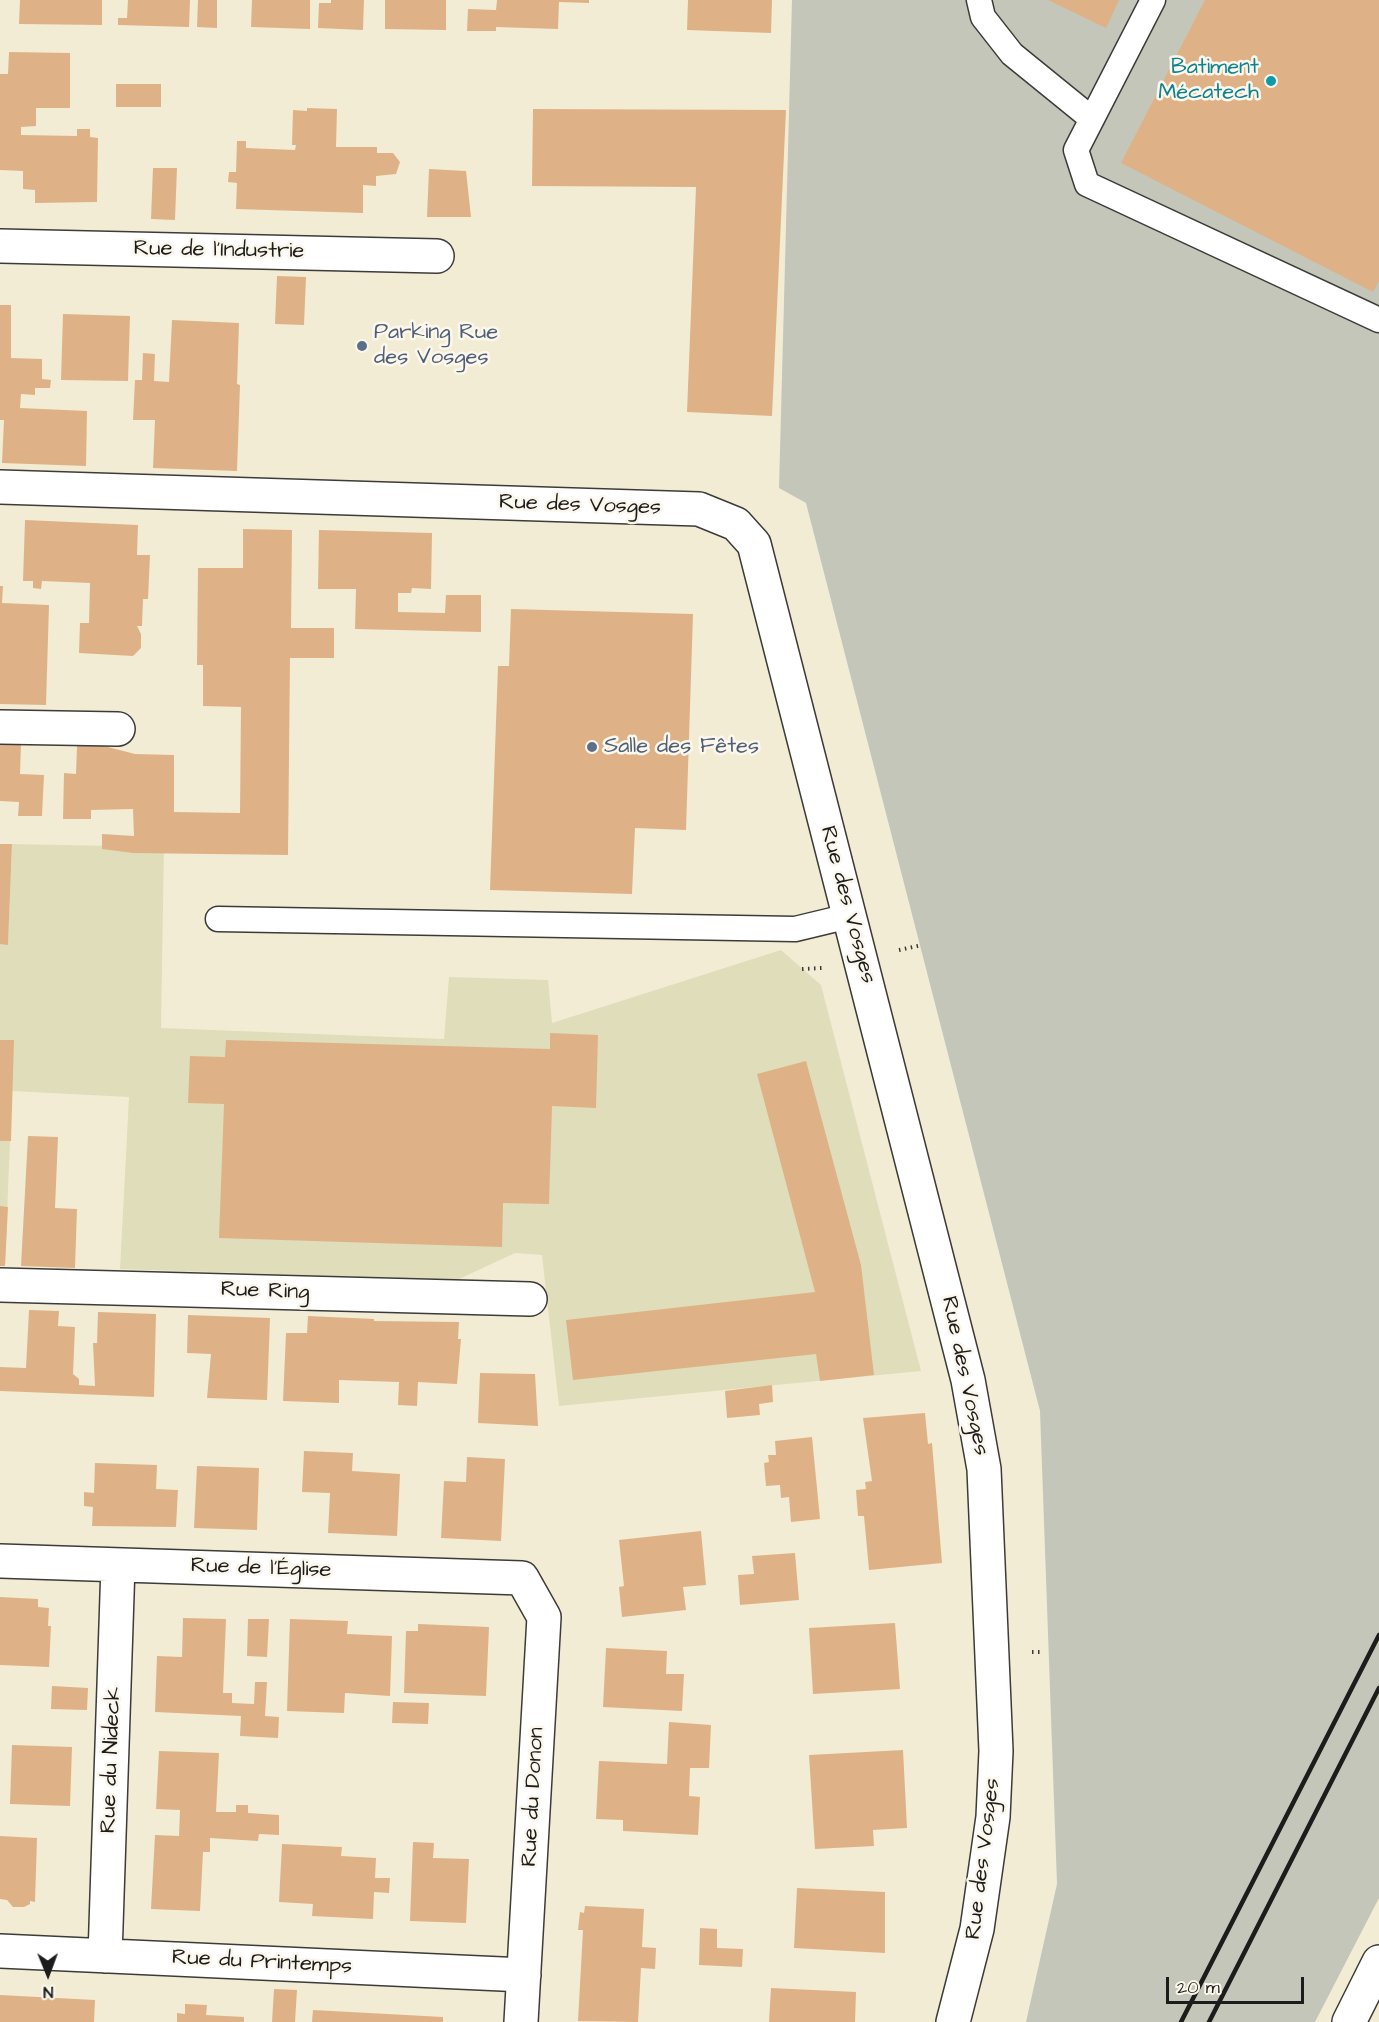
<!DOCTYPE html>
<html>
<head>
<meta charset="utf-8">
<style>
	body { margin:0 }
	#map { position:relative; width:1379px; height:2022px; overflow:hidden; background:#f3ecd5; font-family:"Architects Daughter",sans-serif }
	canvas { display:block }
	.north { position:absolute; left:18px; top:1944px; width:60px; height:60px; -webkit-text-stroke:4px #fbf7ec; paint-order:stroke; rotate:179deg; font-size:16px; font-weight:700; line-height:24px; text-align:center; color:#1c1c1c }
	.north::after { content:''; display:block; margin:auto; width:21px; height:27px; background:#1c1c1c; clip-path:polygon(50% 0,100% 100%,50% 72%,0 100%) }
	.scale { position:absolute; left:1166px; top:1977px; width:138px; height:27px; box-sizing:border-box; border:3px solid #1c1c1c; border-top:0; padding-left:8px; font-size:18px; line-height:21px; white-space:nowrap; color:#1c1c1c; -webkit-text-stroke:4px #fbf7ec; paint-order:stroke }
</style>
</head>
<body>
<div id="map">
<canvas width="1379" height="2022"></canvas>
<div class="north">N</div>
<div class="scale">20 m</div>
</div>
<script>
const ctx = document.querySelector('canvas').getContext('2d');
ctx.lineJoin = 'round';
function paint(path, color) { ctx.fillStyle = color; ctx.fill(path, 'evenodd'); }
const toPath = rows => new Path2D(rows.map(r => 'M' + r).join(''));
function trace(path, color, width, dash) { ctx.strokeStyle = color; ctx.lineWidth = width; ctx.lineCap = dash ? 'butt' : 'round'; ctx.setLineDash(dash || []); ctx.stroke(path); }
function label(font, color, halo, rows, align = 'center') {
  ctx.font = font + ' "Architects Daughter",sans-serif'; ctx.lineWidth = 5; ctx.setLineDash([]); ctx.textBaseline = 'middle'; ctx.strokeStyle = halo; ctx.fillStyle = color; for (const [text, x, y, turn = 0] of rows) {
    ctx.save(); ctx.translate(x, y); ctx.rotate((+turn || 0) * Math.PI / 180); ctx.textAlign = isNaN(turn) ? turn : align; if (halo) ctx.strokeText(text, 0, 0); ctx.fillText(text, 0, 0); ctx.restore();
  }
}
const built = toPath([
	[12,844,164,847,161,1028,444,1039,449,977,548,980,552,1023,781,950,821,985,921,1371,559,1406,542,1255,515,1253,457,1280,120,1269,129,1097,12,1091,5,1266,0,1266,0,944,8,944]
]);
const industrial = toPath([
	[792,0,1379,0,1379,1898,1315,2022,1026,2022,1057,1884,1040,1411,806,503,779,488]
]);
const building = toPath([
	[20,0,102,0,102,25,19,24],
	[128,0,190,0,189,27,118,25,118,18,127,18],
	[198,0,217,0,217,28,197,27],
	[252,0,310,0,310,29,251,27],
	[331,0,364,0,363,30,318,28,319,3,331,3],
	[385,0,446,0,446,30,385,29],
	[497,0,589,0,589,3,559,2,558,29,496,27,496,31,467,31,468,9,496,10],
	[688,0,772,0,771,33,687,30],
	[1048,0,1119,0,1106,28],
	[1205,0,1379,0,1379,281,1373,292,1121,163],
	[9,52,70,53,70,108,36,108,36,126,21,127,21,135,77,136,77,129,90,129,90,137,98,138,97,202,35,203,35,190,23,189,23,171,0,170,0,74,8,74],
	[116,84,161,84,161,107,116,107],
	[307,108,337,109,336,147,377,147,377,153,393,153,400,162,396,174,376,176,376,186,363,185,363,213,236,209,237,183,228,182,229,172,236,172,237,141,246,141,246,148,295,150,296,145,292,145,293,110,307,111],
	[533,109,786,110,772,416,687,412,696,187,532,186],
	[153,168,177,168,175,220,151,219],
	[429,169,466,171,471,217,427,217],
	[277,276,306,277,304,325,275,324],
	[0,305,11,305,11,358,42,359,42,379,51,380,50,388,35,388,35,395,21,394,20,408,87,411,86,466,2,463,4,420,0,420],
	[63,314,130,316,128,381,61,380],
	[172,320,239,323,237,384,240,385,237,471,153,468,155,420,133,420,135,380,142,380,143,353,155,354,154,381,169,382],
	[25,520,138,525,137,555,150,555,148,599,143,599,142,626,137,626,141,634,141,648,133,656,79,653,80,623,89,623,90,583,42,581,41,589,33,588,33,581,23,581],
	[243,529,292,530,291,628,334,628,334,658,290,658,288,855,133,853,102,849,102,834,134,836,133,809,91,810,91,819,63,819,64,773,76,774,77,746,104,746,135,754,174,755,174,812,240,813,241,707,203,706,203,665,197,665,198,568,243,568],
	[319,530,432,533,431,589,412,588,411,593,398,593,398,612,445,613,446,595,481,595,481,632,355,629,356,589,318,589],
	[0,586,3,586,2,603,49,605,46,705,0,704],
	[511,609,693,614,686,830,635,828,632,894,490,890,498,666,509,666],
	[0,743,21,744,20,774,44,775,42,816,18,816,19,802,0,801],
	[0,844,12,844,8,945,0,944],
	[550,1033,598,1035,596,1108,552,1106,549,1204,503,1203,502,1247,219,1238,224,1104,188,1103,190,1056,225,1057,226,1040,550,1049],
	[0,1040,14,1040,11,1141,0,1141],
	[806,1061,861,1265,874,1375,820,1381,816,1354,573,1380,566,1320,815,1292,757,1074],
	[28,1136,58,1137,55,1208,77,1209,75,1268,21,1266],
	[0,1206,8,1207,5,1266,0,1266],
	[29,1310,59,1311,58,1326,75,1327,73,1374,79,1379,79,1385,95,1386,93,1343,97,1343,98,1312,156,1314,154,1397,0,1391,0,1367,26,1368],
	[188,1315,270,1318,267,1400,207,1398,211,1354,187,1353],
	[308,1316,374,1319,374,1321,459,1322,458,1339,461,1339,457,1384,418,1382,417,1406,398,1405,399,1382,339,1380,339,1403,283,1401,286,1333,307,1333],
	[480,1373,535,1374,538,1426,478,1423],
	[772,1385,773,1402,759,1404,760,1415,727,1418,725,1391],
	[925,1413,928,1444,932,1443,942,1563,869,1570,864,1516,858,1516,856,1490,866,1489,865,1482,872,1481,863,1418],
	[812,1437,820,1519,791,1522,789,1497,781,1498,780,1485,766,1486,764,1463,769,1462,768,1455,776,1455,775,1441],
	[304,1451,353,1453,352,1471,400,1474,397,1536,328,1533,330,1493,302,1492],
	[467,1457,505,1459,501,1541,441,1538,444,1481,466,1482],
	[95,1463,157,1465,156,1489,178,1490,176,1527,92,1526,93,1507,84,1506,84,1492,94,1493],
	[197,1466,259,1468,257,1530,194,1528],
	[701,1531,706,1585,683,1587,686,1610,622,1617,619,1587,624,1586,619,1540],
	[795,1553,799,1600,740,1605,738,1575,754,1574,752,1556],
	[0,1597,38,1599,38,1607,49,1608,48,1626,51,1626,49,1667,0,1665],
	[183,1618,226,1619,223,1693,232,1693,232,1703,254,1704,255,1682,267,1682,265,1716,279,1717,278,1738,240,1736,241,1716,155,1712,157,1656,182,1657],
	[248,1619,269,1619,267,1657,247,1656],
	[290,1619,348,1621,347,1634,392,1636,390,1696,345,1693,344,1713,287,1711],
	[895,1623,900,1689,813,1694,809,1628],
	[418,1624,489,1627,486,1696,404,1693,406,1631,418,1631],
	[606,1648,667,1651,666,1674,684,1674,682,1711,603,1707],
	[52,1686,88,1688,87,1710,51,1709],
	[393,1702,429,1703,428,1724,392,1723],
	[669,1722,711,1725,709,1768,690,1768,689,1796,700,1797,698,1835,623,1831,623,1820,596,1819,599,1761,667,1764],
	[12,1745,72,1747,70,1806,10,1804],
	[903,1750,907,1828,873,1830,874,1846,815,1849,809,1755],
	[159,1751,219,1753,216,1812,236,1812,236,1805,248,1805,248,1813,279,1815,279,1835,259,1834,258,1841,210,1838,210,1852,203,1852,200,1911,151,1909,155,1835,179,1836,180,1810,156,1809],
	[0,1836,37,1838,35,1902,30,1901,30,1904,24,1907,13,1907,7,1900,0,1899],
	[413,1842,434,1843,433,1858,469,1859,466,1923,410,1921],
	[282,1844,342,1847,341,1856,376,1858,375,1878,390,1878,389,1893,374,1892,373,1919,312,1916,313,1904,279,1902],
	[797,1888,885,1892,885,1953,794,1948],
	[585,1906,644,1909,642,1947,656,1948,655,1969,641,1968,638,2022,578,2021,583,1930,578,1930,580,1912,584,1913],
	[700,1928,717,1929,717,1948,743,1949,742,1967,699,1965],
	[771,1988,856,1992,855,2022,769,2022],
	[274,1989,297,1990,295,2022,272,2022],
	[0,1995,95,2000,94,2022,0,2022],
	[185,2004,207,2005,206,2015,244,2017,244,2022,177,2022,177,2013,185,2014],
	[313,2010,443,2017,443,2022,312,2022]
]);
const path = toPath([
	[899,950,922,945],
	[802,969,822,968],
	[1032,1652,1044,1652]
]);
const service = toPath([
	[979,0,983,17,1012,54,1092,119],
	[1153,0,1076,150,1087,184,1379,320],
	[218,919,795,929,849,916]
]);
const minor = toPath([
	[0,246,437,256],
	[0,487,699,509,736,524,754,544,968,1380,984,1469,996,1751,993,1817,977,1929,953,2022],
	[0,727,118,729],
	[0,1285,530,1299],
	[0,1561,522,1578,544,1617,521,2022],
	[0,1951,524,1975],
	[105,1956,118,1565],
	[1349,2022,1379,1962]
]);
const rail = toPath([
	[1181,2022,1379,1635],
	[1209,2022,1379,1688]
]);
const markers = [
	[1271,81,6,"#0f9aa8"],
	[362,346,6,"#5c6f8a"],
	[592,747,6,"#5c6f8a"]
];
const cultureNames = [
	["Batiment",1259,68],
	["Mécatech",1259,93]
];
const streetNames = [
	["Rue de l'Industrie",219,251,1],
	["Rue des Vosges",580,506,2],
	["Rue des Vosges",847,905,75],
	["Rue Ring",265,1292,2],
	["Rue des Vosges",964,1376,78],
	["Rue de l'Église",261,1569,2],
	["Rue du Nideck",112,1760,-88],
	["Rue du Donon",534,1797,-87],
	["Rue des Vosges",984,1859,-83],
	["Rue du Printemps",262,1963,3]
];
const serviceNames = [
	["Parking Rue",374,333],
	["des Vosges",374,358],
	["Salle des Fêtes",604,747]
];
paint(built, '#e0ddbb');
paint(industrial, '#c4c6b9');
paint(building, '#deb286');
trace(service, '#3c3b38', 27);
trace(minor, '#3c3b38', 36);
trace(path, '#3c3b38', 4, [1.5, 4.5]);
trace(service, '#fff', 24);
trace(minor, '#fff', 33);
trace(rail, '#1c1c1c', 4.5);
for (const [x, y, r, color] of markers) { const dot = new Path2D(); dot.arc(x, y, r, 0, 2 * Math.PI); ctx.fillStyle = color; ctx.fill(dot); trace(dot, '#fbf7ec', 2); }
label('22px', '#0d838f', '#fbf7ec', cultureNames, 'right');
label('22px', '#1c1c1c', '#fbf7ec', streetNames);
label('22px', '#4e5e75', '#fbf7ec', serviceNames, 'left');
</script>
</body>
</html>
